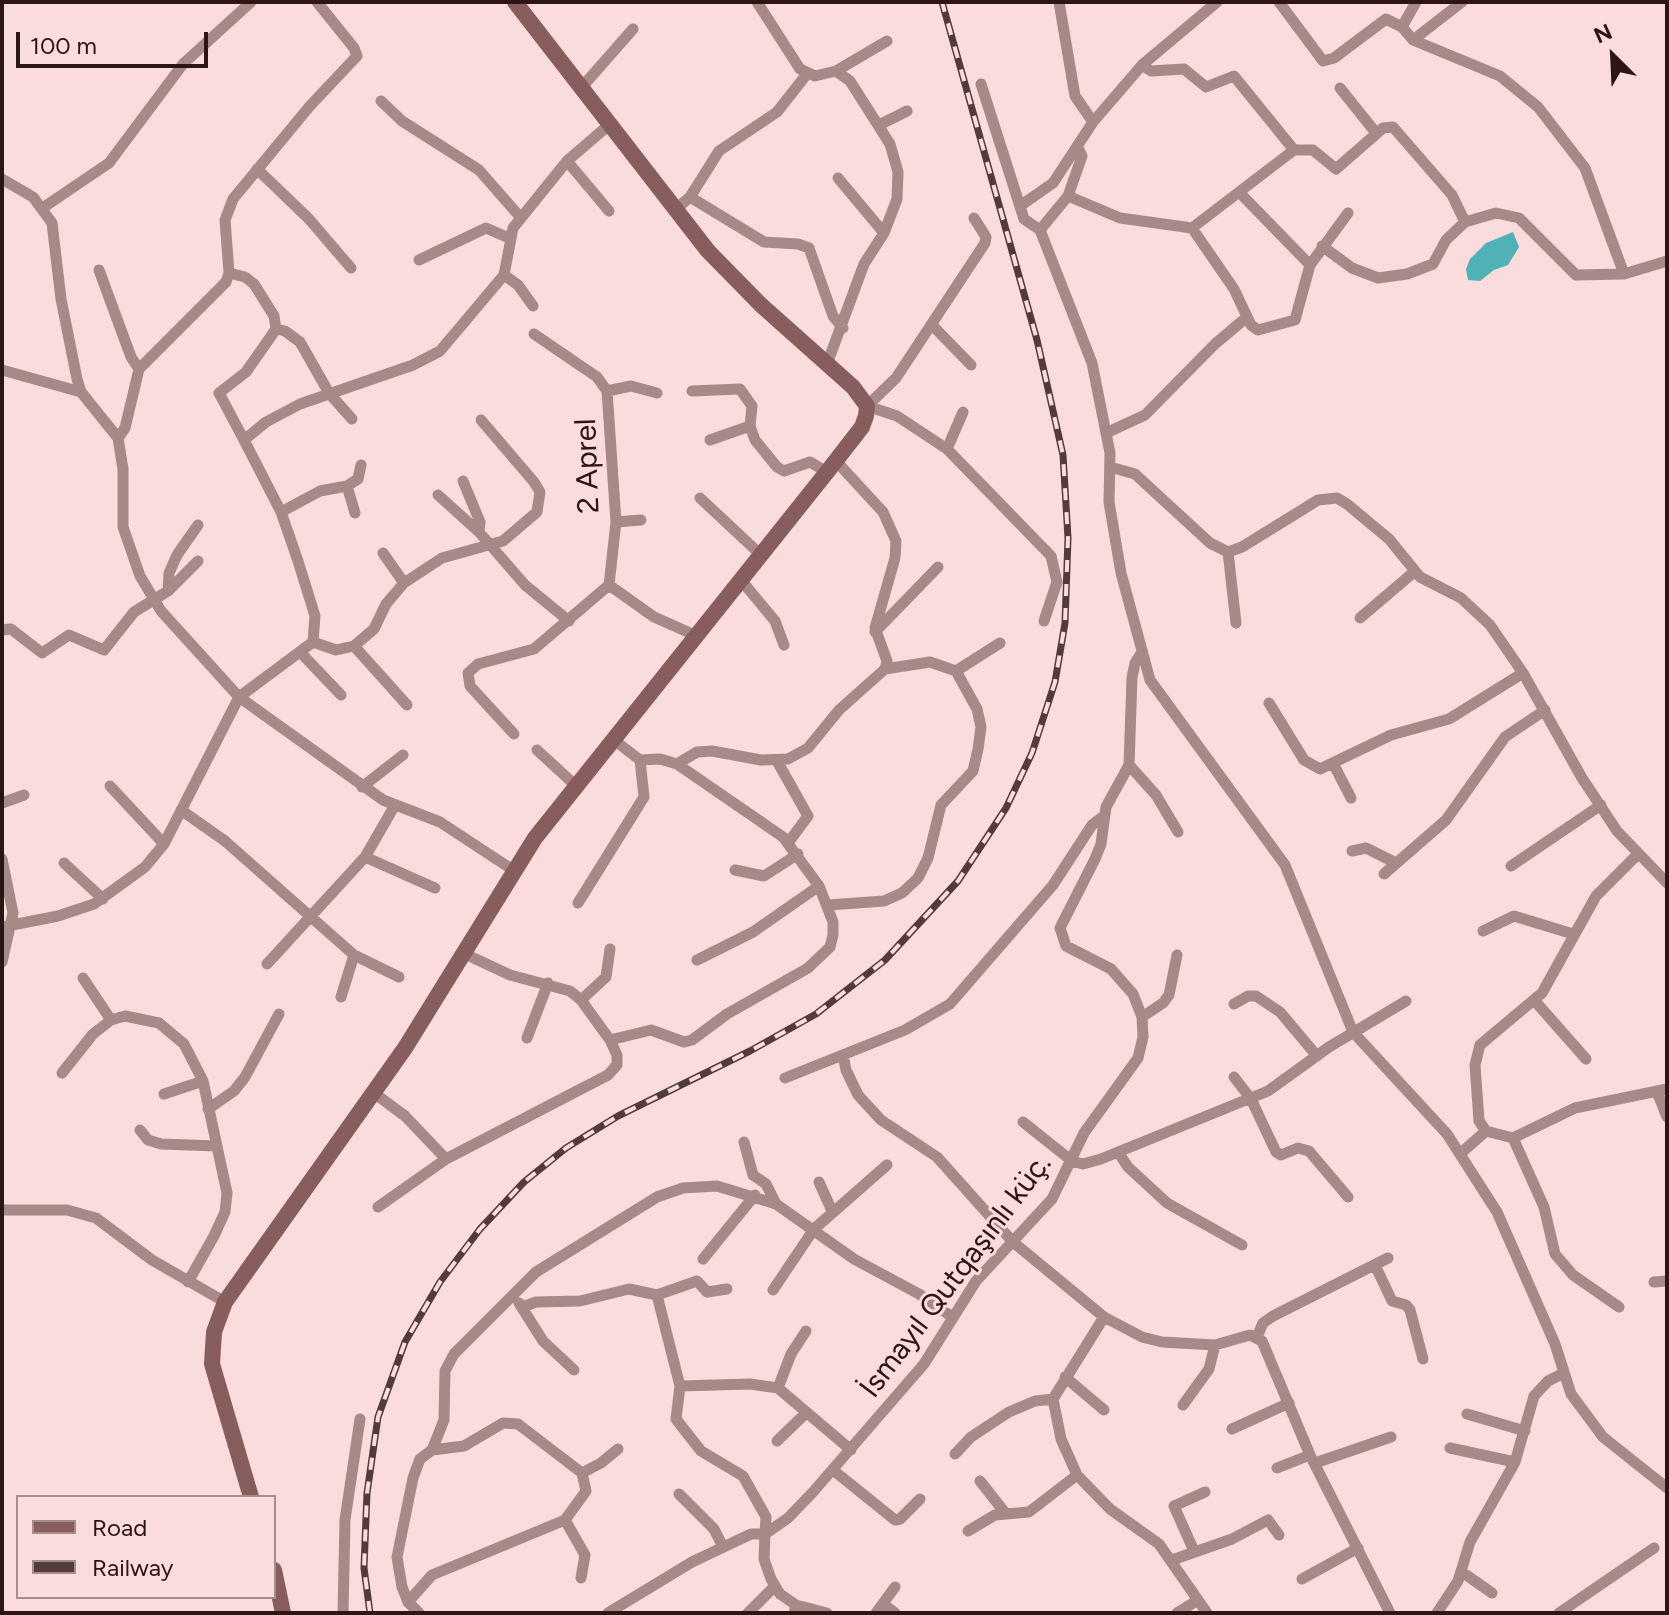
<!DOCTYPE html>
<html>
<head>
<meta charset="utf-8">
<style>
	body { margin:0 }
	#map { position:relative; width:1669px; height:1615px; overflow:hidden; background:#f9dcdb; font-family:Figtree,sans-serif }
	canvas { display:block }
	.frame { position:absolute; inset:0; border:4px solid #2d1415; pointer-events:none }
	.legend { position:absolute; left:16px; top:1495px; width:260px; height:104px; box-sizing:border-box; background:#f9dcdb; border:2px solid #a78c8c; margin:0; padding:10px 14px; list-style:none; font-size:24px; color:#2d1415 }
	.legend li { display:flex; align-items:center; gap:16px; height:40px }
	.legend b { width:40px; border:2px solid #a78c8c }
	.north { position:absolute; left:1573px; top:16px; width:80px; height:80px; -webkit-text-stroke:6px #f9dcdb; paint-order:stroke; rotate:336deg; font-size:22px; font-weight:700; line-height:32px; text-align:center; color:#2d1415 }
	.north::after { content:''; display:block; margin:auto; width:28px; height:36px; background:#2d1415; clip-path:polygon(50% 0,100% 100%,50% 72%,0 100%) }
	.scale { position:absolute; left:16px; top:32px; width:192px; height:36px; box-sizing:border-box; border:4px solid #2d1415; border-top:0; padding-left:10px; font-size:24px; line-height:28px; white-space:nowrap; color:#2d1415; -webkit-text-stroke:6px #f9dcdb; paint-order:stroke }
</style>
</head>
<body>
<div id="map">
<canvas width="1669" height="1615"></canvas>
<div class="frame"></div>
<ul class="legend">
<li><b style="height:10px;background:#875d5d"></b>Road</li>
<li><b style="height:10px;background:#543b3b"></b>Railway</li>
</ul>
<div class="north">N</div>
<div class="scale">100 m</div>
</div>
<script>
const ctx = document.querySelector('canvas').getContext('2d');
ctx.lineJoin = 'round';
function paint(path, color) { ctx.fillStyle = color; ctx.fill(path, 'evenodd'); }
const toPath = rows => new Path2D(rows.map(r => 'M' + r).join(''));
function trace(path, color, width, dash) { ctx.strokeStyle = color; ctx.lineWidth = width; ctx.lineCap = dash ? 'butt' : 'round'; ctx.setLineDash(dash || []); ctx.stroke(path); }
function label(font, color, halo, rows, align = 'center') {
  ctx.font = font + ' Figtree,sans-serif'; ctx.lineWidth = 6; ctx.setLineDash([]); ctx.textBaseline = 'middle'; ctx.strokeStyle = halo; ctx.fillStyle = color; for (const [text, x, y, turn = 0] of rows) {
    ctx.save(); ctx.translate(x, y); ctx.rotate((+turn || 0) * Math.PI / 180); ctx.textAlign = isNaN(turn) ? turn : align; if (halo) ctx.strokeText(text, 0, 0); ctx.fillText(text, 0, 0); ctx.restore();
  }
}
const water = toPath([
	[1513,232,1519,247,1508,265,1494,270,1480,281,1468,280,1466,269,1470,259,1486,243]
]);
const street = toPath([
	[757,2,800,69,815,76,836,71,850,81,890,144,898,172,897,199,884,233,864,264,827,364],
	[1059,2,1075,96,1093,122],
	[1279,2,1323,61,1334,58,1386,19,1402,27,1413,40,1500,76,1538,107,1585,168,1624,274,1576,275,1519,218,1496,213,1465,222,1446,240,1433,264,1407,274,1378,278,1352,268,1322,246],
	[1402,27,1416,2],
	[1413,40,1462,2],
	[1142,65,1151,71,1184,69,1206,87,1234,76,1294,150,1313,150,1336,169,1383,128,1393,127,1452,195,1465,222],
	[836,71,887,41],
	[981,84,1024,219,1040,230],
	[582,87,633,29],
	[1340,88,1376,133],
	[381,101,402,121,479,170,521,218],
	[879,125,907,111],
	[1078,148,1082,156,1068,196,1040,230,1092,363,1110,453,1109,502,1121,573,1150,680,1285,865,1353,1032,1447,1134,1497,1212,1555,1344,1571,1394,1603,1437,1667,1488],
	[567,161,609,211],
	[257,169,309,219,351,268],
	[838,178,884,233],
	[2,179,33,197,52,223,61,299,77,379,81,392,118,438,123,469,123,527,140,576,161,611,239,697,383,800,440,822,513,870],
	[1240,193,1310,265],
	[1068,196,1120,218,1192,228,1234,289,1251,325,1258,330,1295,320,1310,265,1348,213],
	[690,197,764,242,798,244,809,248,833,316,843,328],
	[1020,206,1053,183,1093,122,1142,65,1217,2],
	[44,207,109,163,183,64,251,2],
	[675,210,690,197,719,151,777,112,807,74],
	[1192,228,1294,150],
	[419,260,486,228,509,238],
	[99,270,131,357,139,369],
	[229,273,245,277,254,284,274,316,276,329,246,372,219,393,244,440],
	[1624,274,1667,261],
	[504,275,518,285,533,306],
	[933,326,971,365],
	[276,329,285,331,300,342,329,393,352,419],
	[534,334,597,377,607,391,616,522,609,585,654,617,697,636],
	[2,370,81,392],
	[607,391,631,386,657,393],
	[692,391,740,389,752,406,750,426,755,440,777,467,784,471,810,462,827,472],
	[867,406,897,416,947,449,1051,556,1057,582,1044,621],
	[867,406,896,378,985,243,986,237,974,218],
	[1106,433,1145,415,1215,344,1247,317],
	[118,438,125,428,139,369,226,282,229,273,225,220,233,199,309,107,357,56,354,48,317,2],
	[710,440,750,426],
	[947,449,963,412],
	[1110,467,1135,474,1210,543,1228,552,1242,547,1318,500,1337,498,1347,504,1389,539,1420,577,1461,598,1490,625,1523,673,1582,778,1617,831,1667,883],
	[463,481,480,522,479,532],
	[347,486,355,513],
	[438,495,479,532,525,585,569,621],
	[700,498,761,555],
	[281,512,320,491,347,486,358,479,361,465],
	[616,522,641,520],
	[1228,552,1236,623],
	[383,553,404,583],
	[741,580,775,621,784,645],
	[168,591,198,561],
	[1360,618,1414,572],
	[2,630,11,629,42,653,69,635,104,650,134,612,168,591,169,573,177,555,198,525],
	[875,632,938,567],
	[313,642,336,650,354,646,374,629,386,604,404,583,442,558,503,541,537,512,540,492,534,482,481,420],
	[354,646,407,705],
	[301,653,341,695],
	[956,671,1000,643],
	[1269,703,1304,760,1320,769,1391,735,1449,719,1523,673],
	[514,734,470,686,468,673,478,664,534,649,609,585],
	[614,740,640,760,660,759,677,764,697,752,712,751,761,760,788,759,808,748,839,710,885,669,887,661,875,628,895,558,896,541,883,512,836,461],
	[537,750,575,785],
	[777,761,808,816,788,843],
	[1129,765,1156,795,1178,832],
	[1334,765,1351,798],
	[110,786,164,844],
	[362,787,403,755],
	[2,803,24,795],
	[181,810,225,841,354,955,399,977],
	[1352,851,1366,848,1396,863],
	[365,857,435,888],
	[2,859,13,913,2,962],
	[64,863,103,899],
	[1511,866,1601,805],
	[735,870,764,876,798,854],
	[1384,874,1446,820,1505,737,1545,710],
	[578,903,644,797,640,760],
	[828,905,884,901,902,893,918,878,928,858,941,805,973,771,978,749,981,727,977,709,956,671,930,662,885,669],
	[2,927,58,916,94,904,145,867,164,844,239,697,313,642,315,616,298,561,281,512,244,440,266,422,300,404,413,365,440,351,504,275,513,228,567,161,610,124],
	[1483,931,1514,916,1573,934],
	[697,960,753,932,819,886],
	[267,964,365,857,395,805],
	[83,978,111,1020],
	[341,997,354,955],
	[581,1000,606,977,610,949],
	[1534,1000,1586,1059],
	[1234,1004,1248,996,1256,996,1280,1012,1317,1056],
	[1142,1017,1163,1003,1169,995,1177,955],
	[527,1038,548,983],
	[610,1040,651,1030,684,1042,692,1040,727,1014,808,968,830,947,833,935,833,922,819,886,783,837,677,764],
	[843,1055,846,1070,858,1095,881,1120,937,1157,1013,1242,1104,1317,1142,1337,1162,1342,1215,1345,1250,1335,1262,1341,1310,1455,1390,1613],
	[62,1073,93,1034,111,1020,125,1016,159,1023,184,1044,203,1081,227,1193,225,1212,214,1236,188,1282],
	[1234,1077,1251,1099,1276,1152,1281,1155,1298,1148,1309,1151,1348,1197],
	[785,1078,905,1030,950,1004,1053,885,1092,825,1104,816],
	[1657,1092,1667,1117],
	[374,1093,405,1116,446,1159,608,1075,617,1065,617,1055,610,1040,581,1000,570,991,510,975,465,954],
	[164,1094,203,1081],
	[208,1109,234,1091,245,1077,279,1014],
	[1023,1122,1072,1161,1083,1164,1101,1159,1268,1091,1329,1047,1406,1001],
	[140,1130,148,1140,161,1144,216,1146],
	[1513,1138,1575,1108,1667,1089],
	[744,1142,753,1175,766,1184,776,1204],
	[1118,1152,1128,1167,1167,1203,1242,1245],
	[1461,1153,1486,1131],
	[819,1182,832,1211],
	[378,1207,446,1159],
	[2,1210,67,1210,96,1218,152,1260,225,1302],
	[703,1259,755,1195],
	[1375,1265,1392,1301,1406,1305,1410,1310,1423,1359],
	[1654,1282,1667,1281],
	[773,1290,814,1229,887,1165],
	[519,1303,543,1341,574,1370],
	[523,1307,536,1302,580,1301,629,1289,657,1295],
	[1619,1307,1573,1275,1555,1254,1544,1207,1513,1138,1486,1131,1479,1121,1475,1065,1480,1045,1542,993,1596,896,1637,855],
	[1104,1317,1053,1399,1061,1439,1077,1475,1110,1509,1159,1544,1207,1613],
	[1257,1337,1263,1323,1273,1316,1388,1258],
	[1065,1377,1104,1410],
	[680,1386,750,1384,778,1388,851,1450],
	[778,1388,791,1354,806,1331],
	[1183,1405,1209,1369,1215,1345],
	[1467,1414,1525,1431],
	[1232,1429,1289,1403],
	[777,1441,805,1414],
	[1450,1448,1515,1462],
	[955,1454,971,1437,1009,1412,1035,1401,1053,1399],
	[1315,1463,1391,1437],
	[1277,1468,1310,1455],
	[833,1470,895,1520,900,1519,920,1499],
	[582,1473,601,1463,618,1449],
	[980,1481,1006,1514],
	[679,1494,714,1529,723,1547],
	[565,1520,585,1555,581,1578],
	[968,1531,995,1515,1029,1512,1077,1475],
	[1194,1551,1174,1506,1205,1492],
	[1172,1560,1232,1539,1268,1520,1279,1535],
	[1462,1572,1492,1593],
	[1302,1579,1358,1548],
	[408,1602,432,1575,565,1520,586,1491,582,1473,518,1424,503,1423,464,1446,432,1450],
	[883,1604,895,1613],
	[796,1605,827,1613],
	[343,1613,345,1520,360,1419],
	[419,1613,408,1602,402,1587,397,1557,413,1478,420,1459,432,1450,444,1420,445,1371,454,1354,536,1272,657,1197,683,1188,717,1186,776,1204,854,1259,919,1294,951,1316],
	[608,1613,692,1562,751,1534,765,1534,766,1517,743,1476,701,1451,676,1419,680,1386,657,1295,697,1281,707,1292,727,1289],
	[748,1613,775,1586],
	[794,1613,796,1605,780,1594,771,1579,764,1559,765,1534,788,1518,813,1492,924,1364,976,1281,1052,1199,1084,1133,1138,1058,1143,1037,1142,1017,1133,994,1111,969,1066,946,1060,928,1095,859,1101,844,1106,807,1129,765,1132,678,1135,663,1142,652],
	[876,1613,895,1587],
	[1177,1613,1198,1600],
	[1437,1613,1458,1581,1470,1542,1515,1462,1534,1396,1548,1381,1562,1374],
	[1559,1613,1654,1548]
]);
const secondary = toPath([
	[251,1497,212,1364,214,1332,225,1302,405,1048,535,838,827,472,862,427,866,416,867,406,853,387,761,305,708,251,515,2],
	[274,1570,283,1613]
]);
const rail = toPath([
	[370,1613,364,1568,367,1493,378,1417,405,1342,440,1282,480,1229,524,1182,566,1148,618,1116,750,1051,816,1014,885,960,958,881,1006,808,1032,753,1055,682,1065,623,1068,538,1063,455,1037,340,942,2]
]);
const streetNames = [
	["2 Aprel",588,466,-92],
	["İsmayıl Qutqaşınlı küç.",956,1276,-53]
];
paint(water, '#50b2b6');
trace(street, '#a78988', 11);
trace(secondary, '#875d5d', 16);
trace(rail, '#543b3b', 7);
trace(rail, '#f9dcdb', 4, [12]);
label('30px', '#2d1415', '#f9dcdb', streetNames);
</script>
</body>
</html>
